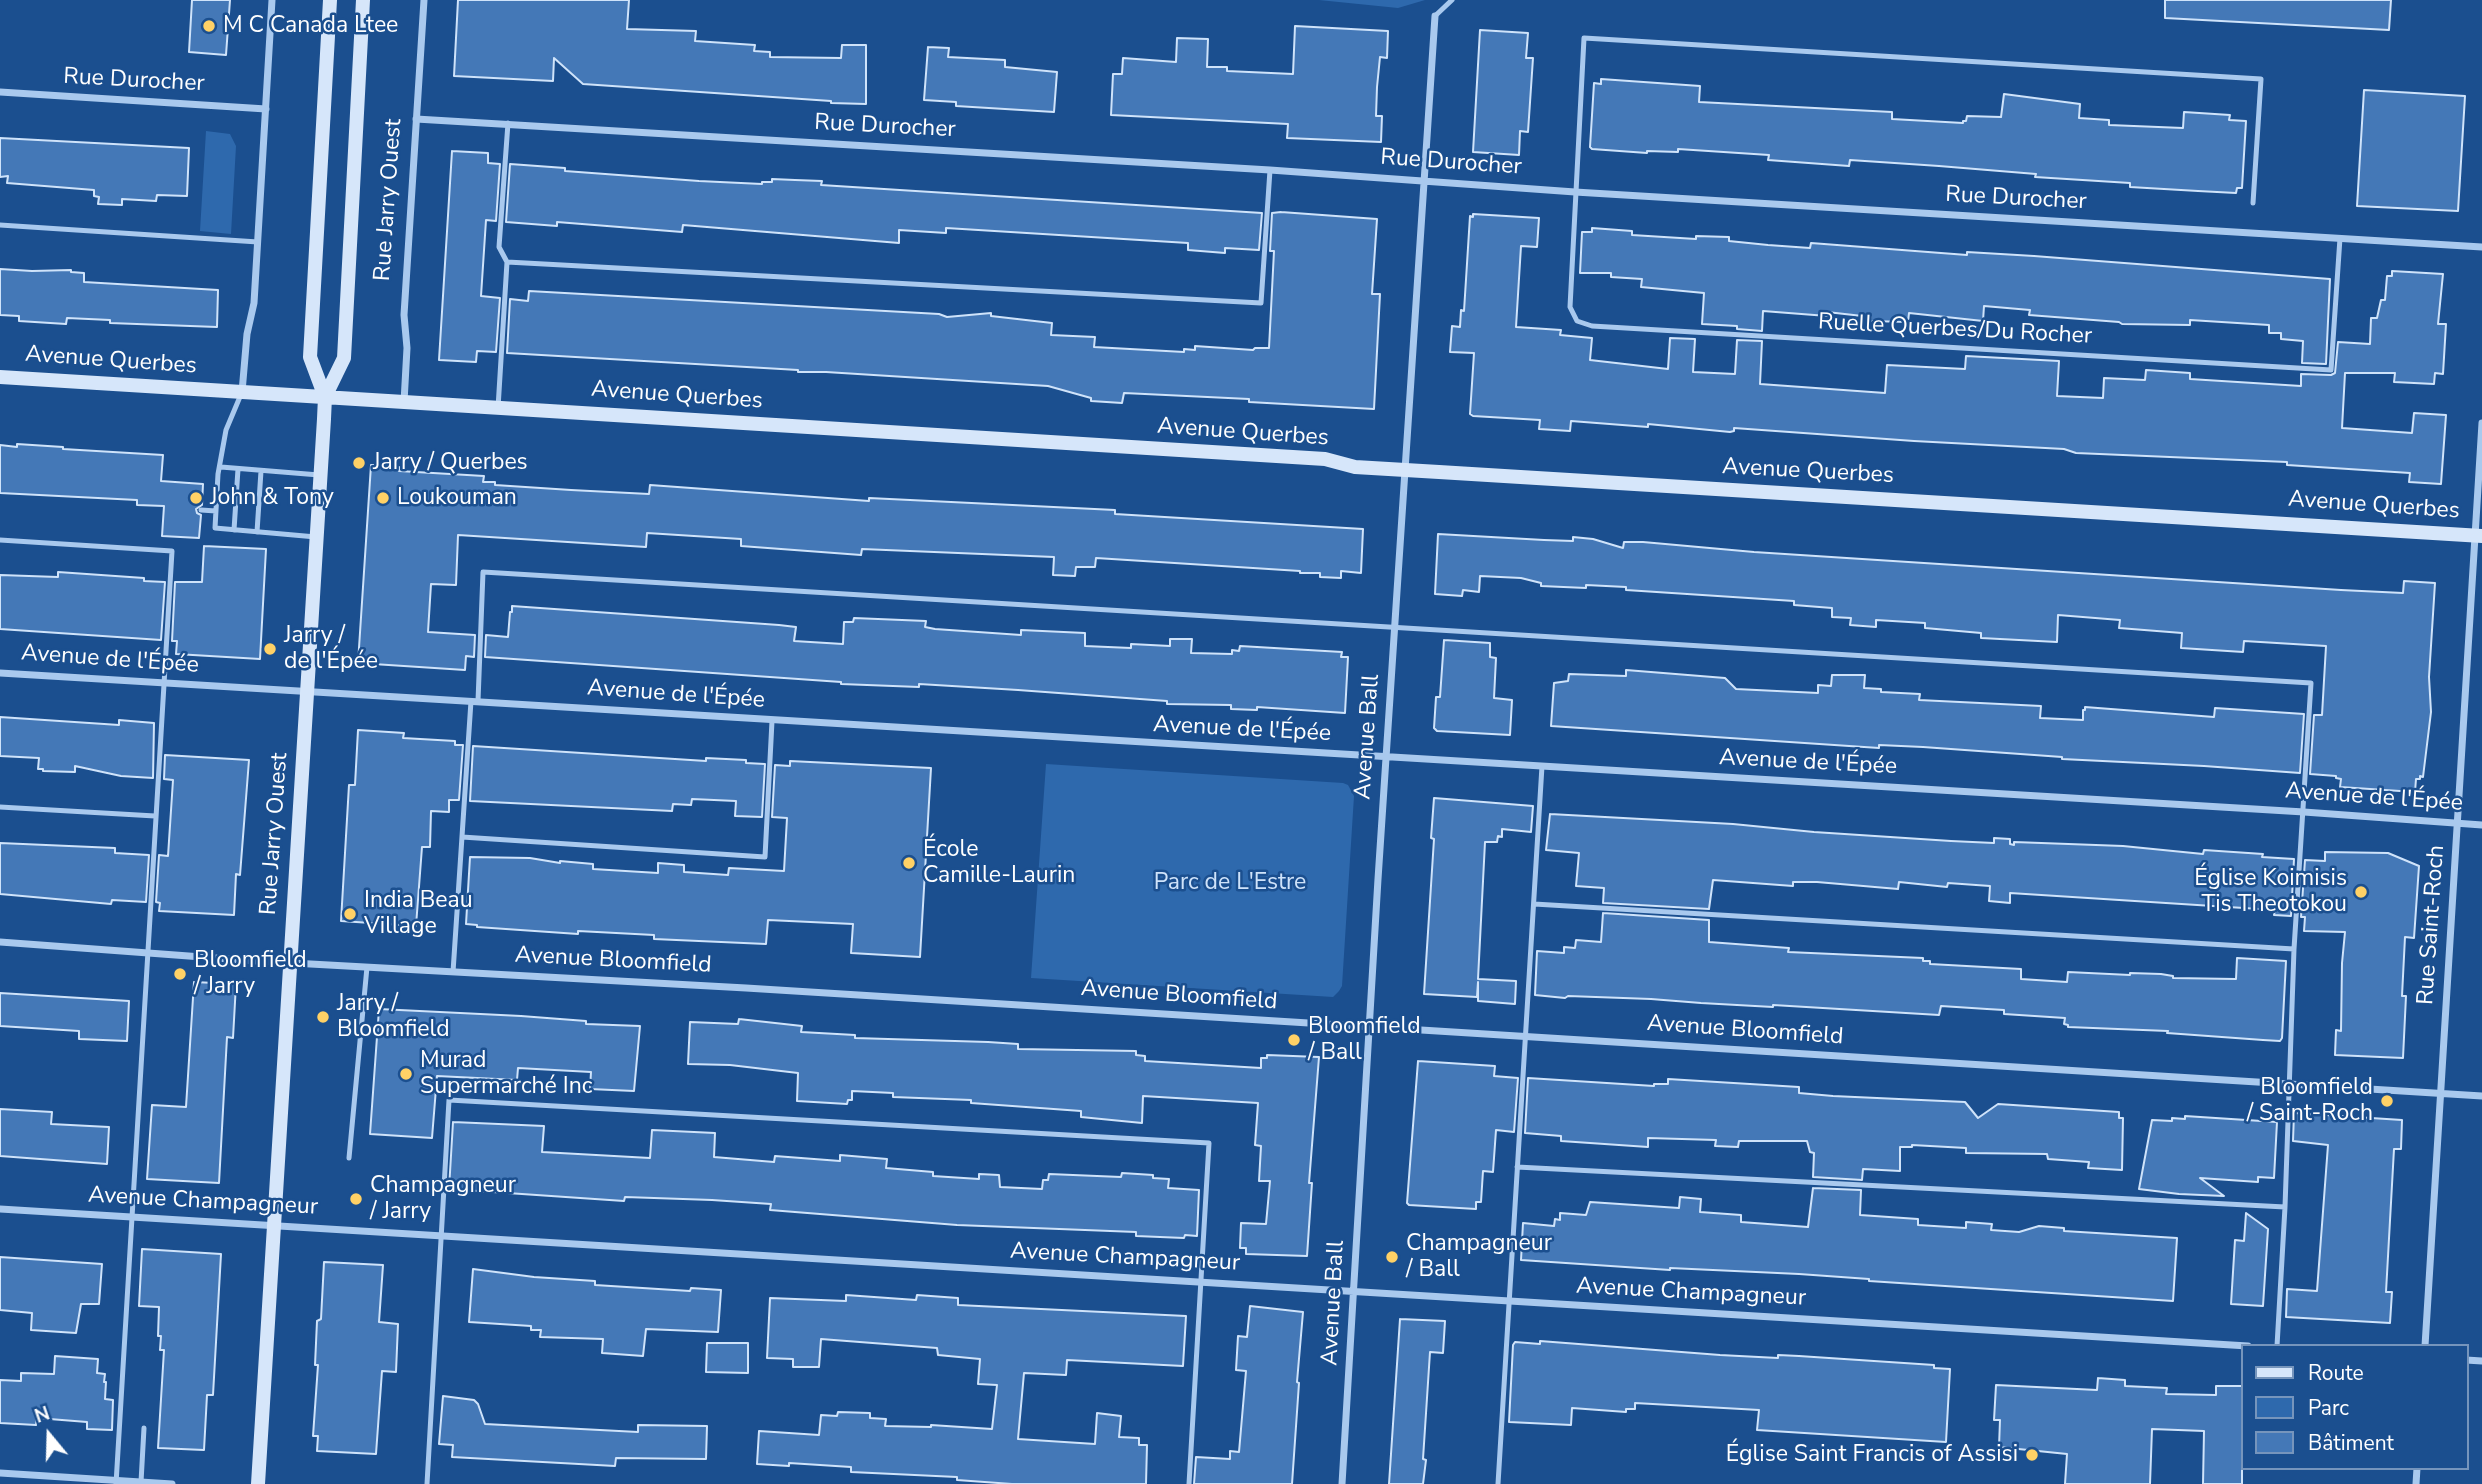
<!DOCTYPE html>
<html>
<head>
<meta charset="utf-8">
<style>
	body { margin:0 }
	#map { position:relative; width:2482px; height:1484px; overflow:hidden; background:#1b4f8f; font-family:"Nunito Sans",sans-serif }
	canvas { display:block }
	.legend { position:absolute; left:2241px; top:1344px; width:228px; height:126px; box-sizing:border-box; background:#1b4f8f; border:2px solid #7695bc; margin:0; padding:9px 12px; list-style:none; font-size:21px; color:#fff }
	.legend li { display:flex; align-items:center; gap:14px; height:35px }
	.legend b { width:35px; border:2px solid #7695bc }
	.north { position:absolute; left:14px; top:1400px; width:70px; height:70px; -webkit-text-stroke:5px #1b4f8f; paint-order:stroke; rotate:341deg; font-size:19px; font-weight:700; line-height:28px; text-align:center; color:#fff }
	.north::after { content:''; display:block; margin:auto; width:24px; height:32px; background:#fff; clip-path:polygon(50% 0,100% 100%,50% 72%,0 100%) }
</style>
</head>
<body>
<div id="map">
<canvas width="2482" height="1484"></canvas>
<ul class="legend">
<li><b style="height:9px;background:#d6e6fa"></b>Route</li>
<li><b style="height:19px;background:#2e69ad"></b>Parc</li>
<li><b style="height:19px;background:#4478b7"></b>Bâtiment</li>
</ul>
<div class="north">N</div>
</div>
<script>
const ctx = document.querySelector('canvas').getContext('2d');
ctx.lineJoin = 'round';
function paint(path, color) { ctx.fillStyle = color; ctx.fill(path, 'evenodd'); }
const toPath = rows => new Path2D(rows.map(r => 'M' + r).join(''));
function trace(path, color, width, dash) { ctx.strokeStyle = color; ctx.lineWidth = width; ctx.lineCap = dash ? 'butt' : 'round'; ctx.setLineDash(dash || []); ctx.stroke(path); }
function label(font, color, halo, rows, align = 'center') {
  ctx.font = font + ' "Nunito Sans",sans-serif'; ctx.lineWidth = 5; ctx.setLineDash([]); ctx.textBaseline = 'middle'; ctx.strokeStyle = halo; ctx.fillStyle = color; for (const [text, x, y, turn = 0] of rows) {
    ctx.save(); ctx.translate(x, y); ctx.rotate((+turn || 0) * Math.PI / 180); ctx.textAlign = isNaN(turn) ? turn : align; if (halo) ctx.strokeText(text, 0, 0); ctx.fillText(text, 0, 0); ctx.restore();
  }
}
const green = toPath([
	[1319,0,1425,0,1398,8],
	[206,131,230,134,236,146,231,234,200,231],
	[1046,764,1343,783,1348,785,1354,796,1342,986,1339,991,1333,997,1031,978]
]);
const building = toPath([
	[192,0,230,0,226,55,189,52,192,0],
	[458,0,629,0,627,29,696,31,695,41,755,45,754,51,770,52,770,57,841,58,842,45,866,45,866,104,831,103,831,101,583,84,554,58,553,81,454,76,458,0],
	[2165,0,2391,0,2389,30,2165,18,2165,0],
	[1295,26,1388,31,1387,58,1380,57,1377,87,1376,116,1382,116,1381,142,1287,138,1288,124,1111,115,1113,74,1122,74,1123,58,1176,62,1177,38,1208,39,1207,67,1227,67,1227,71,1293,74,1295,26],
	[1480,30,1528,33,1526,58,1533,58,1528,132,1520,131,1519,155,1473,152,1480,30],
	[928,47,949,48,948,57,1005,60,1005,67,1057,72,1054,112,956,106,956,102,924,100,928,47],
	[1601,79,1700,86,1699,102,1892,112,1892,119,1963,123,1963,121,1966,121,1967,116,2001,117,2004,94,2080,104,2079,118,2109,120,2109,125,2183,128,2184,112,2230,115,2229,120,2246,121,2242,188,2237,188,2236,193,2198,191,2130,187,2130,183,2035,177,2036,174,1939,166,1850,160,1849,166,1768,160,1769,155,1678,149,1678,152,1647,151,1647,153,1592,149,1590,147,1594,83,1601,84,1601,79],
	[2364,90,2465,96,2458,211,2357,206,2364,90],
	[0,138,189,148,187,196,157,195,156,201,122,199,122,205,98,204,99,197,94,196,94,190,7,183,8,176,0,177,0,138],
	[452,151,488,153,488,163,500,164,496,221,486,220,481,296,500,298,496,352,477,351,476,362,439,360,452,151],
	[510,164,565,168,565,171,699,181,762,184,762,182,772,182,772,179,795,180,822,181,821,185,1262,213,1259,250,1225,248,1225,253,1188,250,1188,243,946,228,946,233,899,230,899,243,683,225,682,232,557,222,557,226,506,222,510,164],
	[1281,212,1377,219,1372,294,1380,294,1374,409,1249,402,1249,399,1124,393,1122,403,1091,401,1091,398,1048,386,826,372,798,372,798,370,507,353,510,299,528,301,529,291,939,314,947,317,991,313,991,316,1052,323,1051,335,1095,337,1094,347,1184,352,1184,349,1195,350,1195,346,1253,350,1255,348,1269,348,1274,251,1270,251,1272,213,1281,212],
	[1473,214,1539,218,1537,247,1521,246,1516,327,1561,330,1560,335,1592,338,1590,360,1668,369,1670,338,1695,339,1693,372,1735,374,1737,340,1762,341,1760,384,1885,393,1887,365,1965,369,1966,356,2059,361,2057,396,2103,398,2104,378,2145,380,2146,370,2190,373,2190,379,2301,386,2301,374,2331,375,2335,373,2338,342,2370,344,2371,318,2377,318,2381,300,2385,300,2387,276,2392,276,2392,271,2443,274,2438,324,2446,324,2443,374,2435,373,2434,384,2394,382,2395,373,2345,373,2342,428,2412,433,2414,413,2446,415,2441,484,2409,482,2410,473,2287,465,2287,462,2076,453,2064,449,1914,441,1734,428,1734,431,1730,432,1648,424,1648,427,1571,421,1570,431,1539,429,1540,420,1473,416,1470,414,1474,353,1450,352,1452,326,1460,327,1461,310,1464,311,1470,216,1473,217,1473,214],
	[1592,228,1632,231,1632,235,1696,239,1696,236,1729,237,1729,241,1768,245,1810,248,1811,243,1967,255,1967,252,2034,256,2330,279,2326,364,2302,363,2303,341,2281,339,2281,333,2269,333,2269,325,2190,320,2190,325,2122,324,2119,322,2029,315,2030,310,1984,306,1983,321,1909,313,1908,322,1870,321,1871,317,1827,312,1827,316,1763,311,1762,331,1737,329,1737,326,1702,324,1704,293,1641,287,1642,279,1611,277,1611,273,1580,273,1582,232,1592,232,1592,228],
	[0,269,32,271,71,270,71,272,84,273,84,282,218,290,217,327,110,323,110,320,67,318,66,324,19,321,19,316,0,315,0,269],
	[17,444,63,447,63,449,163,455,161,481,203,484,202,505,196,509,197,513,201,515,199,538,162,536,164,506,137,505,137,500,0,493,0,445,17,447,17,444],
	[371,465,399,467,399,471,484,476,483,482,495,482,495,485,571,490,649,494,650,485,869,501,869,498,1115,510,1115,514,1363,529,1361,573,1341,571,1341,578,1320,577,1320,573,1300,573,1300,571,1096,558,1095,567,1076,567,1075,576,1053,575,1054,557,862,549,861,555,741,546,741,539,647,533,646,547,458,535,456,585,431,584,428,632,475,635,474,657,466,656,465,670,358,663,371,465],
	[1438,534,1544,540,1573,541,1573,537,1593,539,1623,548,1624,542,1643,542,1754,552,2341,590,2403,593,2404,581,2435,583,2429,677,2431,712,2423,777,2420,776,2420,779,2416,779,2415,792,2340,787,2341,779,2336,778,2336,776,2310,774,2314,715,2322,715,2326,646,2244,641,2243,652,2181,648,2182,633,2119,628,2120,620,2058,615,2057,642,1981,638,1981,633,1925,628,1925,623,1876,620,1876,627,1850,625,1851,618,1832,617,1832,608,1794,605,1794,601,1626,590,1626,587,1586,585,1586,588,1541,586,1541,583,1521,578,1480,576,1479,592,1463,590,1462,596,1435,594,1438,534],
	[204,546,266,549,260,659,176,654,177,641,172,641,175,582,202,582,204,546],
	[58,572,144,578,144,581,165,582,161,640,0,629,0,575,58,577,58,572],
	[512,606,779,625,796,627,794,641,843,644,844,622,853,622,854,618,926,621,925,627,935,629,1021,635,1021,630,1085,633,1085,646,1131,648,1131,644,1170,646,1170,639,1192,639,1191,653,1232,654,1232,650,1239,651,1240,646,1342,652,1341,657,1348,657,1345,713,1257,707,1257,710,1231,709,1231,705,1167,704,1167,701,1018,690,919,684,919,687,841,684,841,682,485,657,486,635,508,637,510,612,512,612,512,606],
	[1444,640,1490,643,1490,657,1496,658,1494,698,1512,700,1510,735,1437,731,1434,728,1436,697,1440,697,1444,640],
	[1626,670,1725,678,1736,689,1818,693,1818,685,1831,686,1832,675,1865,675,1864,688,1881,689,1881,692,1920,694,1919,700,2041,706,2040,718,2083,720,2083,710,2085,710,2085,707,2214,717,2215,708,2304,714,2300,773,2204,766,2062,759,2062,757,1923,747,1879,745,1879,748,1551,726,1554,683,1568,681,1569,674,1626,676,1626,670],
	[0,717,119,725,119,720,154,723,153,778,121,776,75,766,75,772,43,771,43,769,38,769,39,758,0,756,0,717],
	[358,730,404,733,403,738,455,741,455,745,463,745,459,800,449,800,449,812,431,811,430,847,422,847,416,926,341,921,349,785,355,785,358,730],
	[473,746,706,761,706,758,746,760,746,763,765,764,762,817,735,816,736,801,692,799,691,805,673,804,672,811,470,801,473,746],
	[165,755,249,760,240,875,236,874,234,915,159,911,160,903,156,902,159,855,168,856,173,780,164,779,165,755],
	[790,761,931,768,920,957,851,953,853,924,768,920,766,944,654,939,654,935,578,931,578,934,477,927,477,925,466,924,470,857,530,858,560,863,560,861,593,864,593,869,658,873,658,863,684,865,684,872,728,875,729,868,784,871,787,818,772,817,775,765,790,766,790,761],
	[1434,798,1533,806,1531,832,1502,829,1502,837,1498,836,1497,842,1485,842,1478,979,1516,981,1515,1004,1478,1001,1478,982,1477,997,1424,994,1434,839,1431,838,1434,798],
	[1550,814,1733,824,1814,832,1951,841,1994,843,1994,838,2010,839,2010,844,2014,845,2014,842,2123,846,2203,854,2204,850,2263,854,2262,857,2294,859,2291,916,2274,915,2275,910,2010,893,2010,903,1989,901,1990,886,1948,883,1947,887,1899,882,1898,889,1817,882,1793,882,1793,886,1713,880,1709,909,1603,903,1604,888,1576,886,1579,853,1546,850,1550,814],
	[0,843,115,848,115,853,149,855,146,902,112,900,111,904,0,894,0,843],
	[2325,852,2388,853,2419,866,2414,938,2405,937,2402,996,2406,996,2403,1058,2335,1055,2336,1030,2341,1031,2342,963,2345,932,2304,931,2305,917,2301,917,2305,860,2325,861,2325,852],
	[1603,913,1709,920,1709,942,1789,948,1788,952,1923,958,1923,961,1930,961,1930,964,2021,969,2021,979,2067,982,2068,972,2130,975,2130,973,2161,974,2173,976,2173,978,2236,979,2237,958,2286,961,2282,1038,2280,1041,2263,1040,2167,1033,2168,1031,2068,1027,2068,1025,2064,1024,2065,1018,2004,1014,2004,1010,1987,1009,1941,1006,1939,1015,1773,1005,1773,1007,1701,1003,1651,999,1568,996,1565,998,1535,995,1537,951,1564,953,1564,947,1575,948,1576,940,1601,942,1603,913],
	[194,982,236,984,233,1038,227,1037,219,1183,147,1179,152,1105,186,1107,194,982],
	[0,993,129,1001,127,1041,79,1039,79,1031,0,1026,0,993],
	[379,1009,521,1016,586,1021,586,1024,640,1026,634,1091,590,1089,591,1072,518,1068,517,1080,437,1076,432,1138,370,1134,379,1009],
	[739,1019,802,1026,801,1032,855,1035,855,1038,988,1042,1018,1044,1018,1049,1136,1051,1136,1055,1145,1056,1145,1061,1261,1068,1261,1058,1267,1058,1267,1055,1319,1057,1309,1183,1312,1183,1307,1256,1246,1254,1246,1248,1240,1248,1241,1223,1266,1224,1270,1181,1259,1181,1261,1146,1255,1145,1258,1103,1143,1096,1142,1123,1081,1117,1081,1111,971,1103,971,1100,893,1097,893,1093,852,1091,852,1100,848,1100,847,1104,797,1101,798,1073,730,1065,688,1064,690,1022,738,1024,739,1019],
	[1418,1061,1495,1066,1494,1076,1518,1078,1514,1132,1496,1130,1493,1172,1483,1171,1481,1202,1476,1202,1476,1209,1409,1205,1407,1203,1418,1061],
	[1528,1078,1654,1086,1654,1084,1668,1084,1668,1079,1799,1087,1799,1093,1833,1096,1965,1102,1978,1118,1998,1104,2119,1112,2119,1118,2123,1118,2122,1170,2088,1168,2089,1162,2048,1159,2047,1154,1966,1153,1966,1148,1912,1145,1912,1147,1900,1147,1900,1171,1863,1169,1862,1180,1813,1177,1814,1153,1810,1152,1807,1141,1739,1141,1738,1147,1715,1146,1716,1140,1648,1138,1648,1147,1561,1141,1561,1136,1525,1133,1528,1078],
	[0,1109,52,1112,51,1124,109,1127,107,1164,0,1156,0,1109],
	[2294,1113,2402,1120,2401,1149,2394,1149,2386,1292,2392,1292,2390,1323,2286,1317,2287,1289,2317,1291,2328,1145,2293,1141,2294,1113],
	[2185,1116,2277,1122,2274,1178,2258,1177,2258,1182,2200,1178,2224,1196,2179,1194,2139,1189,2152,1120,2172,1121,2172,1118,2185,1119,2185,1116],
	[453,1122,544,1126,542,1152,650,1158,652,1130,715,1133,714,1157,774,1162,775,1156,840,1161,840,1155,887,1159,886,1168,933,1172,933,1176,979,1179,979,1174,999,1175,1000,1187,1042,1189,1043,1180,1048,1180,1049,1174,1121,1177,1122,1173,1153,1175,1153,1178,1169,1179,1168,1188,1199,1190,1197,1236,1185,1235,1184,1238,1136,1236,1136,1232,957,1225,770,1210,771,1204,712,1200,625,1197,624,1201,449,1189,453,1122],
	[1813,1188,1861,1190,1860,1215,1918,1219,1918,1225,1966,1228,1966,1222,1992,1224,1991,1230,2019,1232,2039,1226,2064,1228,2064,1231,2177,1238,2173,1301,1869,1281,1869,1279,1799,1274,1670,1268,1670,1270,1521,1260,1523,1223,1554,1226,1555,1219,1560,1220,1560,1213,1586,1215,1590,1202,1679,1208,1680,1197,1701,1199,1700,1212,1741,1215,1741,1222,1808,1227,1813,1188],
	[2246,1213,2268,1229,2263,1306,2231,1304,2235,1240,2244,1241,2246,1213],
	[142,1249,221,1254,213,1395,207,1395,204,1450,158,1448,164,1350,160,1350,161,1336,158,1336,159,1307,139,1306,142,1249],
	[0,1257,102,1264,99,1304,81,1304,76,1333,31,1330,32,1313,0,1310,0,1257],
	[324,1262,383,1265,379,1322,398,1324,396,1372,382,1371,376,1454,317,1451,318,1436,313,1436,318,1365,315,1365,317,1321,321,1319,324,1262],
	[473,1269,534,1277,595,1281,595,1285,690,1291,691,1288,721,1290,718,1332,646,1329,643,1356,602,1353,603,1339,540,1337,541,1330,531,1330,531,1326,469,1322,473,1269],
	[846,1295,916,1300,917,1295,958,1298,958,1305,1186,1316,1183,1366,1067,1360,1066,1375,1024,1373,1018,1439,1095,1444,1097,1413,1121,1416,1119,1437,1139,1438,1139,1445,1147,1445,1146,1484,1012,1484,957,1480,957,1477,851,1472,851,1467,789,1463,789,1466,757,1464,759,1431,819,1435,821,1415,837,1416,838,1412,870,1413,870,1418,886,1419,885,1426,931,1427,931,1425,992,1429,997,1385,978,1384,980,1359,938,1355,937,1348,821,1339,819,1367,793,1367,793,1359,767,1358,770,1298,846,1301,846,1295],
	[1250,1306,1303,1312,1297,1382,1299,1383,1292,1484,1194,1484,1196,1457,1230,1459,1230,1451,1239,1452,1246,1371,1236,1370,1238,1336,1247,1337,1250,1306],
	[1400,1319,1445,1321,1443,1353,1430,1352,1423,1459,1426,1460,1423,1484,1389,1484,1400,1319],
	[1540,1341,1720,1355,1778,1358,1778,1355,1799,1356,1934,1365,1934,1368,1950,1369,1946,1442,1757,1430,1759,1410,1635,1403,1635,1409,1626,1409,1626,1412,1572,1408,1571,1425,1509,1422,1513,1345,1515,1342,1540,1344,1540,1341],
	[707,1343,748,1343,748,1373,706,1372,707,1343],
	[55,1356,98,1359,97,1373,105,1374,104,1382,106,1382,105,1399,113,1400,112,1430,87,1429,87,1422,37,1418,36,1425,0,1423,0,1380,21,1381,21,1373,54,1374,55,1356],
	[2098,1378,2125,1380,2125,1386,2167,1388,2166,1394,2216,1395,2216,1386,2242,1386,2242,1484,2203,1484,2204,1431,2152,1429,2150,1484,2065,1484,2067,1454,1999,1447,2000,1420,1994,1420,1996,1385,2097,1390,2098,1378],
	[443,1396,474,1400,478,1404,485,1424,638,1432,638,1425,707,1426,706,1459,616,1458,615,1466,452,1457,453,1445,439,1444,443,1396]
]);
const lane = toPath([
	[1435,16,1452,0],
	[2253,203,2261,79,1584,38,1570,307,1577,321,1592,326,2331,370,2340,238],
	[0,225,258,242],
	[507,262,1261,303,1270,170],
	[242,392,226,430,218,474,215,528,316,537],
	[498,408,507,262,499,247,508,123],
	[221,467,319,475],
	[201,510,216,511],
	[234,530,238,469],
	[257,532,261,471],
	[0,540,172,551,116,1484],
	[478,701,483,572,2311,683,2294,949,2285,1207,2277,1346],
	[0,807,155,816],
	[462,837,765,857,772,721],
	[1534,904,2294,949],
	[453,972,471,701],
	[349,1158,367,967],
	[1517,1167,2285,1207],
	[141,1482,144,1428],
	[427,1484,449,1100,1209,1143,1189,1484],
	[1498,1484,1542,766]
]);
const street = toPath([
	[0,92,266,109],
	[416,119,1270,170,1575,192,2482,247],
	[242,392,247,334,254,303,272,0],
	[404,402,407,348,404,315,424,0],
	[0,673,2304,812,2482,825],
	[0,942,256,961,746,988,2482,1096],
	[0,1209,2248,1346],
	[2425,1346,2482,423],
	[2466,1360,2482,1361],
	[0,1473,172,1484],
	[1342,1484,1378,879,1435,16],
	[2416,1484,2417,1468]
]);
const secondary = toPath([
	[0,377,1325,459,1355,467,1439,472,2482,536],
	[325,397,344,358,363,0],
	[258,1484,324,419,325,397,310,357,330,0]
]);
const markers = [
	[209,26,7,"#ffd166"],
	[359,463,7,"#ffd166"],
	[196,498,7,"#ffd166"],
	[383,498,7,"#ffd166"],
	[270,649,7,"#ffd166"],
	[909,863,7,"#ffd166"],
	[2361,892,7,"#ffd166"],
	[350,914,7,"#ffd166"],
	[180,974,7,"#ffd166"],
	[323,1017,7,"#ffd166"],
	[1294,1040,7,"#ffd166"],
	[406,1074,7,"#ffd166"],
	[2387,1101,7,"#ffd166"],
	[356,1199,7,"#ffd166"],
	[1392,1257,7,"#ffd166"],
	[2032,1455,7,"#ffd166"]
];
const poiNames = [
	["M C Canada Ltee",223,26],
	["Jarry / Querbes",373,463],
	["John & Tony",210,498],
	["Loukouman",397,498],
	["Jarry /",284,636],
	["de l'Épée",284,662],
	["École",923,850],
	["Camille-Laurin",923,876],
	["Église Koimisis",2347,879,"right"],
	["Tis Theotokou",2347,905,"right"],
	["India Beau",364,901],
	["Village",364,927],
	["Bloomfield",194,961],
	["/ Jarry",194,987],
	["Jarry /",337,1004],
	["Bloomfield",337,1030],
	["Bloomfield",1308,1027],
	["/ Ball",1308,1053],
	["Murad",420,1061],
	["Supermarché Inc",420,1087],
	["Bloomfield",2373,1088,"right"],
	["/ Saint-Roch",2373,1114,"right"],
	["Champagneur",370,1186],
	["/ Jarry",370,1212],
	["Champagneur",1406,1244],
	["/ Ball",1406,1270],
	["Église Saint Francis of Assisi",2018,1455,"right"]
];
const streetNames = [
	["Rue Durocher",134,81,3],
	["Rue Durocher",885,127,3],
	["Rue Durocher",1451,163,4],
	["Rue Durocher",2016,199,3],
	["Rue Jarry Ouest",389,200,-86],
	["Ruelle Querbes/Du Rocher",1955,330,3],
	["Avenue Querbes",111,361,4],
	["Avenue Querbes",677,396,4],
	["Avenue Querbes",1243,433,4],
	["Avenue Querbes",1808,472,3],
	["Avenue Querbes",2374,506,4],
	["Avenue de l'Épée",110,660,4],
	["Avenue de l'Épée",676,695,4],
	["Avenue de l'Épée",1242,730,3],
	["Avenue Ball",1368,737,-86],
	["Avenue de l'Épée",1808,763,3],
	["Avenue de l'Épée",2374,798,4],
	["Rue Jarry Ouest",275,834,-86],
	["Rue Saint-Roch",2432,925,-86],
	["Avenue Bloomfield",613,961,3],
	["Avenue Bloomfield",1179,996,4],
	["Avenue Bloomfield",1745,1031,4],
	["Avenue Champagneur",203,1202,3],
	["Avenue Champagneur",1125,1258,3],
	["Avenue Champagneur",1691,1293,3],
	["Avenue Ball",1334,1303,-87]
];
const parkNames = [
	["Parc de L'Estre",1230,883]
];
paint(green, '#2e69ad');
paint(building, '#4478b7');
trace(building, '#cfe3fa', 2);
trace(lane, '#a9c9ee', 5);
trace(street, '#a9c9ee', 7);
trace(secondary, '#d6e6fa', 14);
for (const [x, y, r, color] of markers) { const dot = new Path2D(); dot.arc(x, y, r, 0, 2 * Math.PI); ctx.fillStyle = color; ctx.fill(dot); trace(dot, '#1b4f8f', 2.5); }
label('23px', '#fff', '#1b4f8f', poiNames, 'left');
label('23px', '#fff', '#1b4f8f', streetNames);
label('23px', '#cfe3fa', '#1b4f8f', parkNames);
</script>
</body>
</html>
